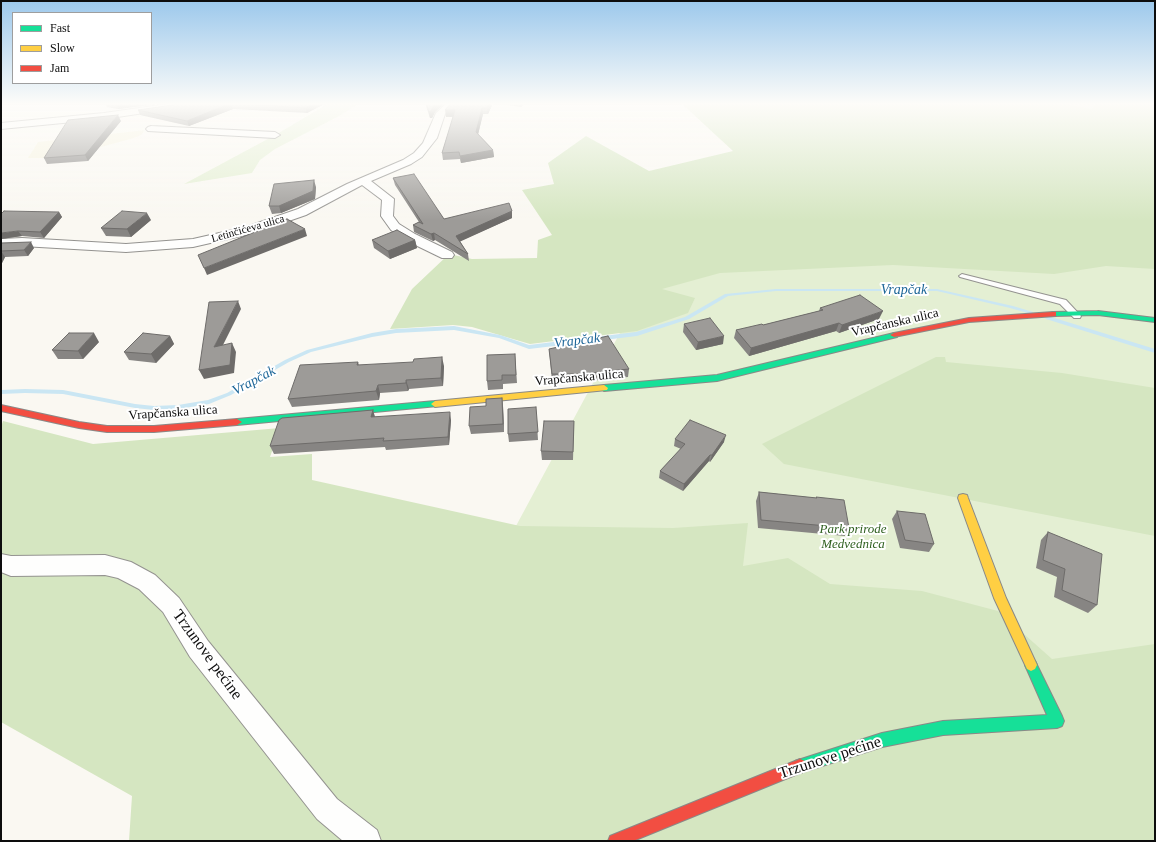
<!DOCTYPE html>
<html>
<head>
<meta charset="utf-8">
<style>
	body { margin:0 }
	#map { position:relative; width:1156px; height:842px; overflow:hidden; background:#faf8f2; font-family:Georgia,serif }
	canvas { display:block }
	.frame { position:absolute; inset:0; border:2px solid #0d0d0d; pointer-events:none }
	.legend { position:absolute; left:12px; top:12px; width:140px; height:72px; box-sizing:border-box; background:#fff; border:1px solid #9e9e9e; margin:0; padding:5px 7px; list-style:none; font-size:12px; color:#0d0d0d }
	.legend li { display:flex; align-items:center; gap:8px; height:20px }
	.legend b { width:20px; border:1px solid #9e9e9e }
</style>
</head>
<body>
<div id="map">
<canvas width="1156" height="842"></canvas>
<div class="frame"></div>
<ul class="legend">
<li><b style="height:5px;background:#16e098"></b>Fast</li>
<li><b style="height:5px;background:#ffcf43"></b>Slow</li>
<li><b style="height:5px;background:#f24e42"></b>Jam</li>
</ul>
</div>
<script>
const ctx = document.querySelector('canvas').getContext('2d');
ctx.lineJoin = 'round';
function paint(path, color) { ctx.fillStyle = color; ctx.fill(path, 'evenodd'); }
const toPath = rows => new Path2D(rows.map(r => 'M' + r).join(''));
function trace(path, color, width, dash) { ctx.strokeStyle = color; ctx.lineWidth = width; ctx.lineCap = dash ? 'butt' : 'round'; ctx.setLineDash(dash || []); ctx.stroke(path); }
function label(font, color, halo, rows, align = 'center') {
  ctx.font = font + ' Georgia,serif'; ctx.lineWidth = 4; ctx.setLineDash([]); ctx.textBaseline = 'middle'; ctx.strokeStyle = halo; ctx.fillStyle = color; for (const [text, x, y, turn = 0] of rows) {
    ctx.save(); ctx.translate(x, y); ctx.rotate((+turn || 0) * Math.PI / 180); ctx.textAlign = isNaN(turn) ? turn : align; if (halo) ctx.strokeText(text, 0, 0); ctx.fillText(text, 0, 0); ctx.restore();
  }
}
const farmland = toPath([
	[145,130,141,135,134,138,61,158,28,158,38,142]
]);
const green = toPath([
	[329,103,359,103,341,115,275,149,260,160,252,173,184,184,277,134],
	[1055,103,1155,103,1155,841,369,799,685,212]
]);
const forest = toPath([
	[681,103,1061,103,1091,109,1096,103,1155,103,1155,269,1106,266,1054,274,893,265,720,273,662,289,695,298,688,313,637,331,530,344,472,327,453,325,390,329,412,289,449,254,472,259,537,258,538,240,552,235,522,190,554,184,548,163,586,136,649,171,733,151],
	[936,357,945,357,946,362,1062,373,1155,388,1155,536,784,464,762,444],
	[3,421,93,444,280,428,270,457,312,454,312,480,520,526,673,528,748,523,743,566,788,558,830,584,922,591,998,611,1052,659,1155,644,1155,841,129,841,132,796,1,722,1,427]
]);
const stream = toPath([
	[776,289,937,289,1013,306,1033,312,1033,313,1031,314,1010,308,937,291,776,291,728,296,689,319,637,336,529,349,499,338,454,330,396,333,372,337,311,352,289,362,231,395,209,404,178,409,154,410,135,408,63,394,25,393,1,394,1,390,25,389,63,390,135,404,154,406,178,405,208,400,227,393,285,360,307,350,372,333,396,329,454,326,500,335,529,345,636,332,685,317,725,294,776,289],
	[1048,316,1155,349,1155,353,1046,319,1045,318,1048,316]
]);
const lane = toPath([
	[962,274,1066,300,1081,316,1080,318,1074,318,1060,304,960,277,959,276,962,274]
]);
const street = toPath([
	[174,103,196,103,191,106,104,119,1,129,1,123,104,113,174,103],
	[447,103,457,103,445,114,437,138,422,157,411,164,371,181,394,199,393,216,399,224,415,234,452,252,454,255,452,258,442,258,405,240,391,230,381,216,382,200,362,185,306,215,254,233,193,247,126,252,22,246,1,247,1,239,22,238,126,244,193,239,246,227,298,209,347,184,403,160,414,153,423,143,436,113,447,103],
	[151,126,275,132,280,135,275,138,148,131,146,129,148,127,151,126],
	[1,554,11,556,105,555,131,562,155,575,179,598,208,641,337,799,377,830,381,841,343,841,317,819,190,657,163,612,139,589,118,578,105,575,11,576,1,572,1,554]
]);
const fast = toPath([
	[1098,311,1155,318,1155,322,1098,315,1053,316,1049,314,1053,312,1098,311],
	[894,333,898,335,897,337,717,381,604,391,600,388,604,385,717,375,894,333],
	[435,401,438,402,439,404,438,406,237,425,232,422,237,419,435,401],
	[1031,659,1035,661,1062,716,1064,721,1062,726,1057,728,943,735,882,747,800,773,795,771,793,766,795,761,882,733,943,721,1047,715,1025,665,1027,661,1031,659]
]);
const slow = toPath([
	[604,385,608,388,607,390,435,407,431,404,435,401,604,385],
	[963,494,967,495,968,498,1006,598,1037,665,1035,669,1031,671,1027,669,994,598,958,498,959,495,963,494]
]);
const jam = toPath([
	[1053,312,1056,312,1056,316,969,322,894,337,890,335,894,333,969,318,1053,312],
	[1,405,79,422,107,426,154,426,237,419,242,422,237,425,154,432,107,432,79,428,1,411,1,405],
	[800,759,805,761,807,766,805,771,633,841,608,841,610,836,800,759]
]);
const wall = toPath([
	[105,103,165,103,118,109,107,107],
	[187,103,326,103,307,113,233,109,189,126,140,115,138,110],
	[425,103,445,103,435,112,432,118,430,118],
	[493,103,488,114,483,114,478,134,493,150,494,157,461,163,460,159,443,160,442,153,453,117,446,117],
	[496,103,525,103,521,107],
	[121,121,88,161,47,164,44,158],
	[393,178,444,219,512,211,512,218,460,241,468,254,469,261,435,240,433,241,414,232,413,225,419,222,395,185],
	[316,187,315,199,281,213,272,214,269,206],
	[59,212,62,217,44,238,22,236,1,239],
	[151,220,131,237,106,236,101,228],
	[372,240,415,240,417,248,390,259,374,248],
	[1,243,34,248,28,256,5,257,1,265],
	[820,308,879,319,839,333,836,331,749,356,734,338,736,330,763,325,819,311],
	[684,324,723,344,696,350,683,332],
	[170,336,174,344,156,363,129,360,124,352],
	[99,342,83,359,58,359,52,350],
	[549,349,629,369,628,377,580,382,552,382],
	[515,354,517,383,503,384,503,389,488,390,487,381],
	[358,362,359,365,444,366,443,386,409,389,408,391,380,393,379,400,292,407,288,399],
	[502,398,503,406,504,432,471,434,469,426],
	[536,407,538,440,509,442,508,434],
	[373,410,375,417,451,420,449,445,386,450,385,447,274,454,270,446],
	[574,421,573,460,542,460,541,451],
	[675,439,724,442,710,462,709,461,683,491,659,478,660,471,681,449,674,446],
	[759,492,816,498,816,497,849,528,845,536,758,528,756,501],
	[897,511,934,544,929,552,900,548,892,519],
	[1048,532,1097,605,1088,613,1054,597,1057,577,1036,568,1041,540]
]);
const shadedWall = toPath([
	[127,103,165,103,118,109,115,104],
	[231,103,233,109,189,126,187,121],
	[316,103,326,103,307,113,305,108],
	[437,103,445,103,435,112,432,118,430,118,429,112],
	[489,103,493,103,488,114,487,108],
	[521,103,525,103,521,107],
	[482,108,483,114,477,139,476,132],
	[445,110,455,110,456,116,446,117],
	[118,115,121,121,88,161,85,155],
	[493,150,494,157,461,163,460,156],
	[314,180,316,187,315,199,281,213,279,206],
	[512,211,512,218,457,243,456,236],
	[59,212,62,217,44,238,40,232],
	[147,213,151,220,131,237,127,229],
	[305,229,307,236,207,275,204,268],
	[18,231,22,236,1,239,1,233],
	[434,233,435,240,433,241,431,234],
	[415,240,417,248,390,259,388,251],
	[31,242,34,248,28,256,24,250],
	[1,251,5,257,1,265],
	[238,301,241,309,218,355,214,347],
	[883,311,879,319,839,333,842,325],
	[839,323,836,331,749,356,751,348],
	[94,333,99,342,83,359,78,351],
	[170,336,174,344,156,363,151,354],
	[724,336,723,344,696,350,698,342],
	[232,343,236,352,234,373,204,379,199,370],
	[442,357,444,366,443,386,441,378],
	[406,380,409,389,408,391,406,383],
	[378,385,380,393,379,400,376,391],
	[502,398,503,406,504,432,503,424],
	[373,410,375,418,371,417],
	[450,412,451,420,449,445,448,437],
	[726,435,724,442,710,462,712,455],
	[710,455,709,461,683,491,684,484]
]);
const building = toPath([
	[109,103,127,103,115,104,109,103],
	[187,103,316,103,305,108,231,103,187,121,138,110,187,103],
	[426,103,437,103,434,105,431,111,429,112,426,103],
	[451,103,489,103,487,108,482,108,476,132,493,150,460,156,459,152,442,153,455,110,445,110,451,103],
	[118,115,85,155,44,158,68,120,118,115],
	[414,174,444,219,509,203,512,211,456,236,468,254,434,233,431,234,413,225,419,222,423,224,393,178,414,174],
	[314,180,313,191,279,206,269,206,274,184,314,180],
	[4,211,59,212,40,232,18,231,1,233,1,214,4,211],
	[122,211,147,213,127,229,101,228,122,211],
	[287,219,305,229,204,268,198,255,287,219],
	[397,230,415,240,388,251,372,240,397,230],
	[31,242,24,250,1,251,1,243,31,242],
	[860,295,883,311,842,325,839,323,751,348,736,330,762,324,763,325,823,310,820,308,860,295],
	[238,301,214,347,232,343,230,365,199,370,209,302,238,301],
	[710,318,724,336,698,342,684,324,710,318],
	[69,333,94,333,78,351,52,350,69,333],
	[143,333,170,336,151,354,124,352,143,333],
	[608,336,629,369,580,374,552,374,549,349,608,336],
	[515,354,516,375,502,375,502,380,487,381,487,355,515,354],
	[442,357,441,378,406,380,406,383,378,385,376,391,288,399,300,365,358,362,357,365,413,362,414,359,442,357],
	[502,398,503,424,469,426,470,407,486,406,486,399,502,398],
	[536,407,538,432,508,434,508,409,536,407],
	[373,410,371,417,450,412,448,437,383,441,384,438,270,446,279,420,282,418,373,410],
	[690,420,726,435,712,455,710,455,684,484,660,471,685,444,675,439,690,420],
	[544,421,574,421,573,452,541,451,544,421],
	[759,492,817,498,816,497,844,500,849,528,761,520,759,492],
	[897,511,925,514,934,544,905,540,897,511],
	[1048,532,1102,554,1097,605,1062,590,1065,569,1043,560,1048,532]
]);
const farStreetnames = [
	["Letinčićeva ulica",248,229,-16]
];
const streetNames = [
	["Vrapčanska ulica",895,323,-13],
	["Vrapčanska ulica",579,378,-5],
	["Vrapčanska ulica",173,413,-4]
];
const parkNames = [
	["Park prirode",853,530],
	["Medvednica",853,545]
];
const waterNames = [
	["Vrapčak",904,290],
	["Vrapčak",577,341,-7],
	["Vrapčak",254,381,-28]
];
const nearStreetnames = [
	["Trzunove pećine",207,655,54],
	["Trzunove pećine",830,758,-18]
];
paint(farmland, '#f6f3df');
paint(green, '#e4efd3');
paint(forest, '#d5e6c1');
paint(stream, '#cae6f3');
trace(lane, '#949390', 2);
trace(street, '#949390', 2);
trace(fast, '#8a8987', 2);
trace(slow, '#8a8987', 2);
trace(jam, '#8a8987', 2);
paint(lane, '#fefefd');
paint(street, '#fefefd');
paint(fast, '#16e098');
paint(slow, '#ffcf43');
paint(jam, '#f24e42');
paint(wall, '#878583');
paint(shadedWall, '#6e6c6a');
paint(building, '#9d9b98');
trace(building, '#6e6c6a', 1);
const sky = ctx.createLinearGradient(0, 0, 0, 221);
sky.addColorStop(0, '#9cc8ec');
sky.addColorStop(0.47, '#fdfcf9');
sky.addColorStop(1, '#fdfcf900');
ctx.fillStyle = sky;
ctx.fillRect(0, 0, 1156, 221);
label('11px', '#0d0d0d', '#fff', farStreetnames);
label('13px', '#0d0d0d', '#fff', streetNames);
label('italic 13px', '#306121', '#fff', parkNames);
label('italic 14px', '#1d6698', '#fff', waterNames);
label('16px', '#0d0d0d', '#fff', nearStreetnames);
</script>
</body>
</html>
